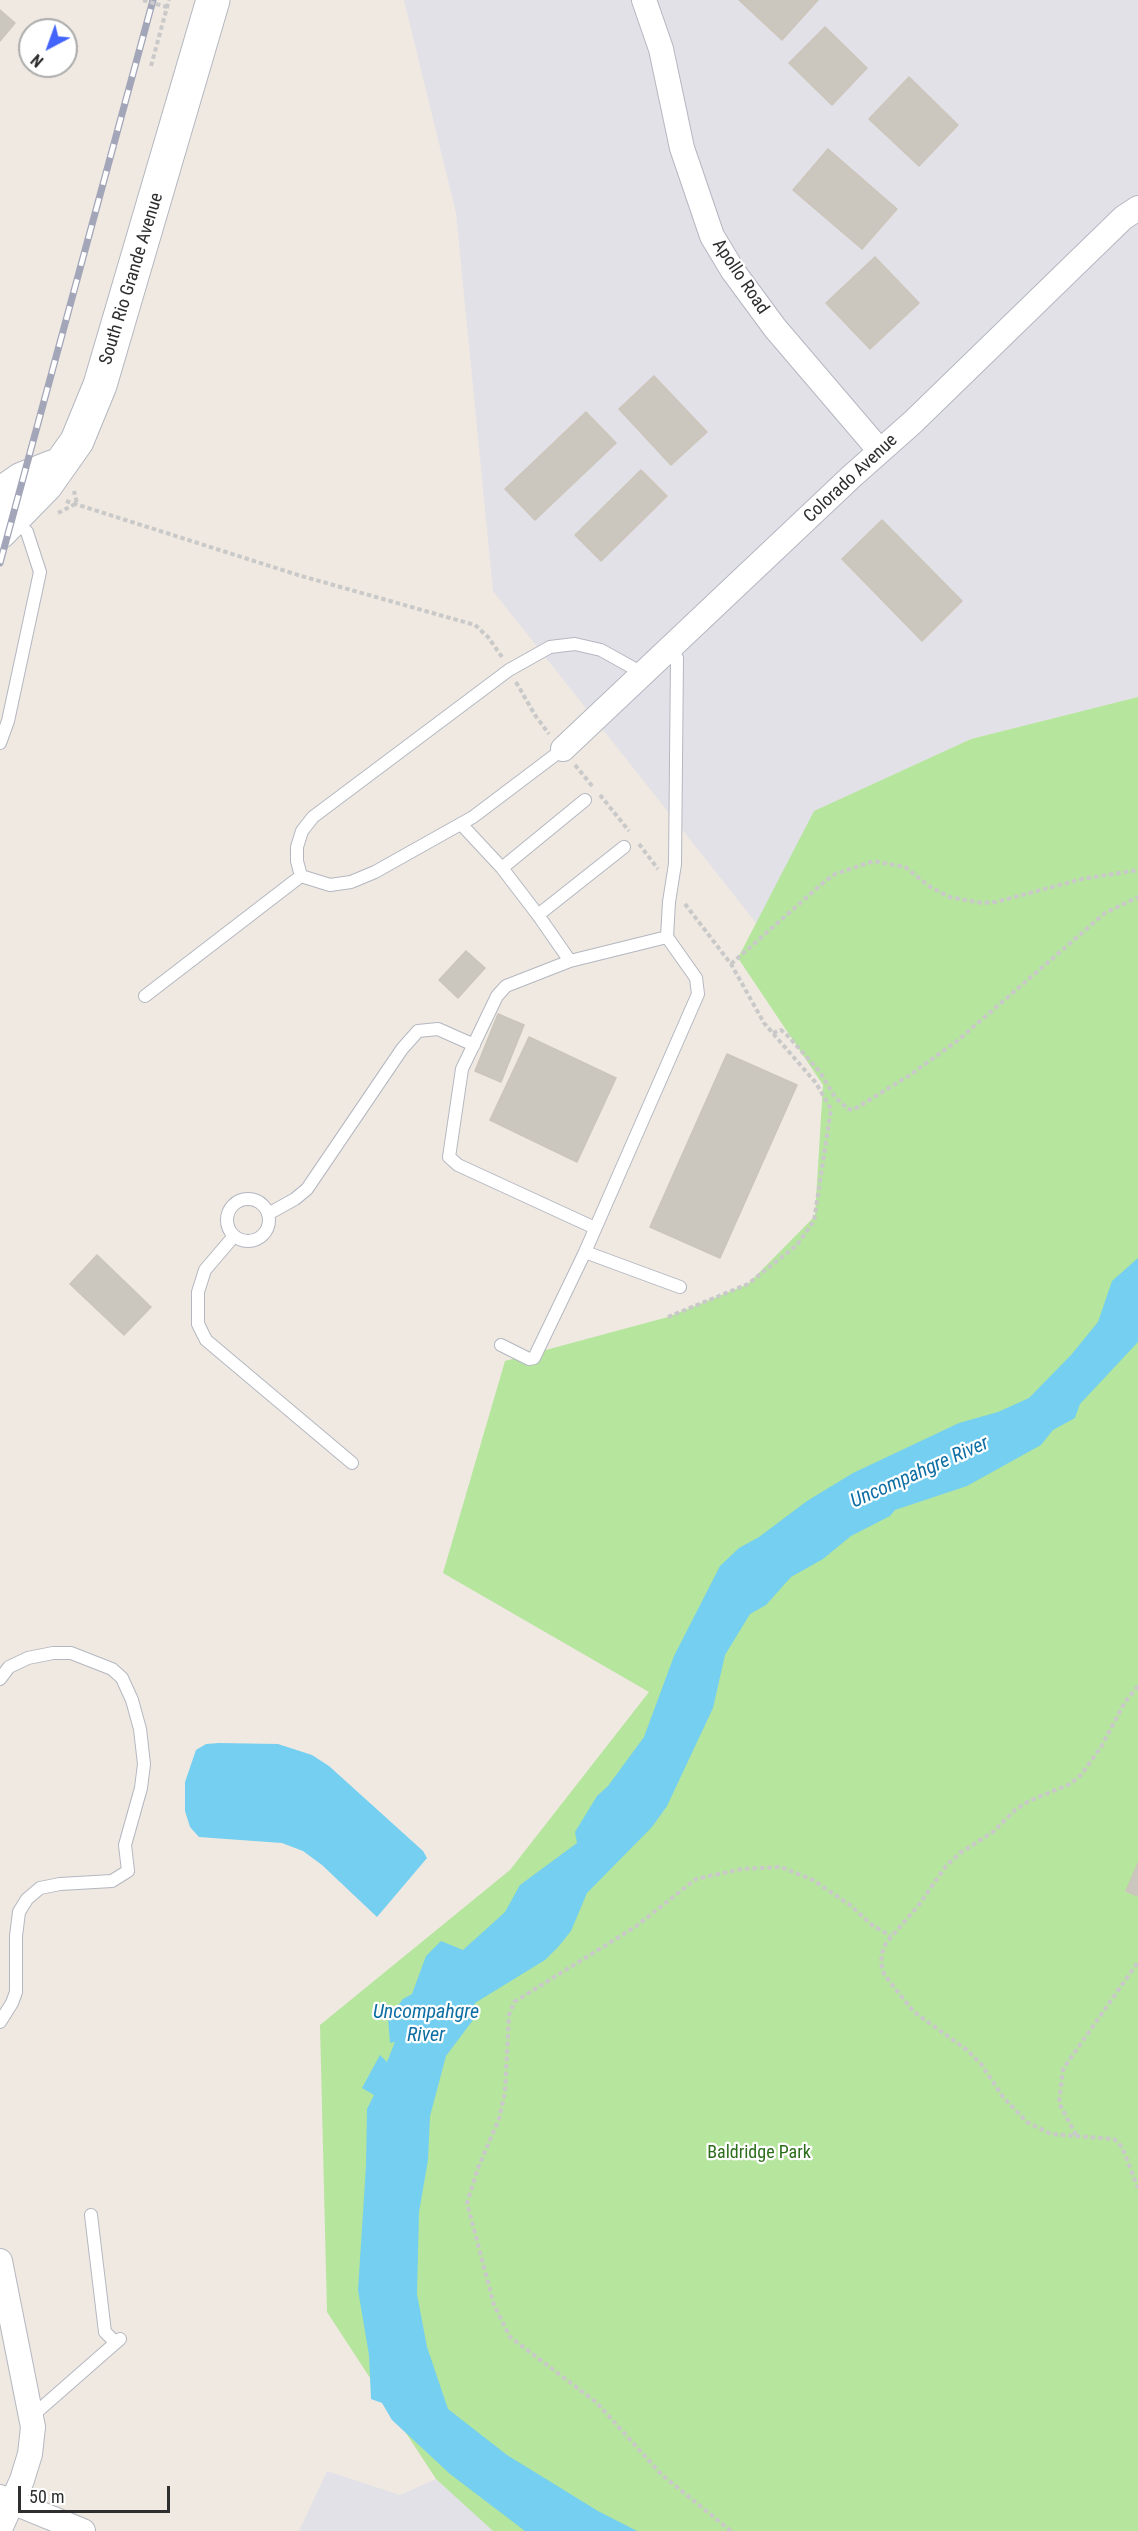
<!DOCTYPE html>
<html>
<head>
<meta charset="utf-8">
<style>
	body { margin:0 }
	#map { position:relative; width:1138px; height:2531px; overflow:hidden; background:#efe9e1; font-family:"Roboto Condensed",sans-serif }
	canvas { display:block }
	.north { position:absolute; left:18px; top:18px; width:60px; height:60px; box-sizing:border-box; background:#fff; border:2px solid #ababab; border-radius:50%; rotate:221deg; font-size:16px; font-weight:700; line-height:24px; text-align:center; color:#2e2e2e }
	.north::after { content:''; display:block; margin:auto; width:21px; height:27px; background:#4264fb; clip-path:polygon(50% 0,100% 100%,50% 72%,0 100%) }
	.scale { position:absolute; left:18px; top:2486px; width:152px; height:27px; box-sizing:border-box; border:3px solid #2e2e2e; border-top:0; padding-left:8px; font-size:18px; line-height:21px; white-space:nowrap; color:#2e2e2e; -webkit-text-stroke:4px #fff; paint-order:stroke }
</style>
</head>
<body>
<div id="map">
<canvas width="1138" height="2531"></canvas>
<div class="north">N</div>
<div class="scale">50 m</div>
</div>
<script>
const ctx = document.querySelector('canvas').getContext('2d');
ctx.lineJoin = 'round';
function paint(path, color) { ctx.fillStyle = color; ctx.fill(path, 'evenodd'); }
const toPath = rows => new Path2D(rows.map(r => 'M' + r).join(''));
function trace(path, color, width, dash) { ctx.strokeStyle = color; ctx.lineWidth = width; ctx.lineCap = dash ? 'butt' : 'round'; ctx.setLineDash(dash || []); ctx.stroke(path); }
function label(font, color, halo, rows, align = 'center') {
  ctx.font = font + ' "Roboto Condensed",sans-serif'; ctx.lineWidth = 4.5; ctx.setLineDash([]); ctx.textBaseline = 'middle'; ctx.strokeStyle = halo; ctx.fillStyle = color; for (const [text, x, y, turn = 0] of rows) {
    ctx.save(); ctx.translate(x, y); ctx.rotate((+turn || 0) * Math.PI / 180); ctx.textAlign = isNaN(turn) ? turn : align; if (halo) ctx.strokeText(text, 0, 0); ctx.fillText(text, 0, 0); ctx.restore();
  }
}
const industrial = toPath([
	[404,0,1138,0,1138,697,971,739,815,811,757,924,493,591,456,213],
	[327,2471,400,2495,436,2479,497,2531,299,2531]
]);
const green = toPath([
	[1138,697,1138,2531,493,2531,436,2479,327,2312,320,2025,510,1870,649,1692,443,1573,505,1361,668,1317,748,1284,815,1216,823,1085,738,958,814,811,971,739]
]);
const water = toPath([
	[1138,1258,1138,1342,1080,1404,1075,1418,1053,1430,1041,1445,967,1486,895,1510,890,1516,851,1536,823,1559,791,1577,766,1605,750,1614,725,1655,713,1708,667,1806,652,1827,587,1893,571,1931,559,1946,545,1960,475,2003,473,2020,446,2056,430,2116,428,2160,419,2212,417,2294,427,2347,448,2409,507,2455,598,2511,637,2531,525,2531,450,2474,392,2420,382,2403,371,2399,369,2355,358,2290,366,2166,367,2109,374,2095,362,2088,380,2055,387,2062,395,2042,390,2043,388,2018,403,1999,412,1994,426,1956,441,1941,463,1950,505,1912,520,1885,577,1843,575,1832,597,1796,608,1786,644,1737,674,1656,720,1566,739,1548,759,1537,807,1501,853,1473,959,1423,998,1412,1029,1398,1071,1355,1098,1322,1112,1281],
	[219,1743,278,1744,312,1755,329,1766,423,1851,427,1858,377,1917,322,1865,303,1851,282,1843,199,1837,190,1827,185,1811,185,1782,196,1750,206,1744]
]);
const building = toPath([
	[739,0,818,0,782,40,739,0],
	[0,10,15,23,0,41,0,10],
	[825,27,867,68,832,105,789,63,825,27],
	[909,77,958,125,919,166,869,119,909,77],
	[828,149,897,209,862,249,793,190,828,149],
	[875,257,919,303,870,349,826,303,875,257],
	[654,376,707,432,671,465,619,409,654,376],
	[586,412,616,443,535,520,505,489,586,412],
	[641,470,667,496,601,561,575,535,641,470],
	[882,520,962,601,922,641,842,559,882,520],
	[466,951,485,968,458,998,439,980,466,951],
	[498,1014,524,1025,501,1082,475,1071,498,1014],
	[529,1037,616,1078,577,1162,490,1120,529,1037],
	[727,1054,797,1085,720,1258,650,1227,727,1054],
	[97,1255,151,1307,124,1335,70,1284,97,1255],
	[1138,1863,1138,1896,1126,1891,1138,1863]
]);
const path = toPath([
	[156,4,167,7],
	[151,66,169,0],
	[66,501,298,575,475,625,488,637,502,657],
	[58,513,77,503,74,491],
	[516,682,535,715,549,734],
	[575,765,593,787],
	[600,795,629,831],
	[639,844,658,869],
	[731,964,824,882,835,874,874,861,905,867,929,886,949,897,982,903,996,902,1082,879,1138,870],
	[773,1033,781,1030,788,1036,820,1072,835,1097,848,1109,853,1110,910,1075,957,1041,1105,913,1138,897],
	[668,1317,748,1284,797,1245,814,1221,831,1109,816,1083,764,1023,731,964,685,904],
	[1138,1686,1125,1702,1101,1747,1081,1775,1070,1784,1029,1801,1015,1810,993,1832,960,1853,946,1866,918,1906,886,1943,882,1953,881,1963,884,1974,893,1986,914,2012,967,2050,981,2064,1003,2097,1027,2122,1051,2134,1114,2139,1122,2147,1138,2188],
	[1076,2135,1059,2103,1063,2069,1138,1962],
	[731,2531,662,2475,596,2402,510,2337,494,2305,467,2203,478,2168,499,2119,505,2092,509,2015,514,2002,635,1927,696,1879,742,1869,781,1867,813,1880,850,1905,872,1925,891,1936]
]);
const lane = toPath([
	[672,647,677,658,675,864,669,902,667,937,696,978,698,994,585,1252,680,1287],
	[0,743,8,721,40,572,27,532,13,518],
	[461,824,502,868],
	[301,876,330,885,351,882,375,872,473,817,563,749],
	[538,915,624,847],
	[570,961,538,915,502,868,585,800],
	[145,996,301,876,297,861,297,847,302,831,313,817,509,670,550,647,575,644,601,650,644,674],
	'227 1220a21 21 0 1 1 42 0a21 21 0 1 1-42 0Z',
	[268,1214,295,1199,307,1189,402,1049,418,1031,438,1029,474,1045],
	[595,1228,458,1165,449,1157,462,1069,497,996,506,986,570,961,667,937],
	[234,1236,205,1270,198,1292,198,1324,206,1340,352,1463],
	[501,1345,529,1359,534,1358,585,1252],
	[0,1679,9,1667,28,1658,53,1653,71,1653,112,1669,122,1678,132,1700,140,1729,144,1764,141,1788,125,1845,128,1871,112,1881,60,1884,40,1888,27,1899,19,1912,16,1936,16,1992,12,2003,0,2022],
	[91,2215,105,2332,115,2342],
	[31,2417,120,2339]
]);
const street = toPath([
	[644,0,661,49,682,148,712,236,733,271,775,328,880,451],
	[563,749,851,477,913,422,1123,218,1138,208],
	[0,2261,33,2427,30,2454,22,2480,0,2529],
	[0,2497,83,2531]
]);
const secondary = toPath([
	[0,494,22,479,52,467],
	[0,532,46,485,77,441,100,385,213,0]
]);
const rail = toPath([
	[0,563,153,0]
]);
const pathBridge = toPath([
	[143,0,156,4]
]);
const streetNames = [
	["Apollo Road",740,277,56],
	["South Rio Grande Avenue",132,279,-73],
	["Colorado Avenue",851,479,-43]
];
const parkNames = [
	["Baldridge Park",759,2153]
];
const waterNames = [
	["Uncompahgre River",920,1473,-24],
	["Uncompahgre",426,2013],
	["River",426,2036]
];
paint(industrial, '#e3e1e8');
paint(green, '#b6e59e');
paint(water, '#75cff0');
paint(building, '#cbc7bf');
trace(building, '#cbc5ba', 1.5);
trace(lane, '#b4b7c1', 14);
trace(street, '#b4b7c1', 26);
trace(secondary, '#b4b7c1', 35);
trace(path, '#c9c9c9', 4, [4.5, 3]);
trace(lane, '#fff', 12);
trace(street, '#fff', 24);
trace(secondary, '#fff', 33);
trace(rail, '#a3a6b8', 7);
trace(rail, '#fff', 4.5, [14]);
trace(pathBridge, '#c9c9c9', 4, [4.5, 3]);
label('18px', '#2e2e2e', '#fff', streetNames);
label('18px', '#2c6e1b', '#fff', parkNames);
label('italic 20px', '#0d6fa3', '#fff', waterNames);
</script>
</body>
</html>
